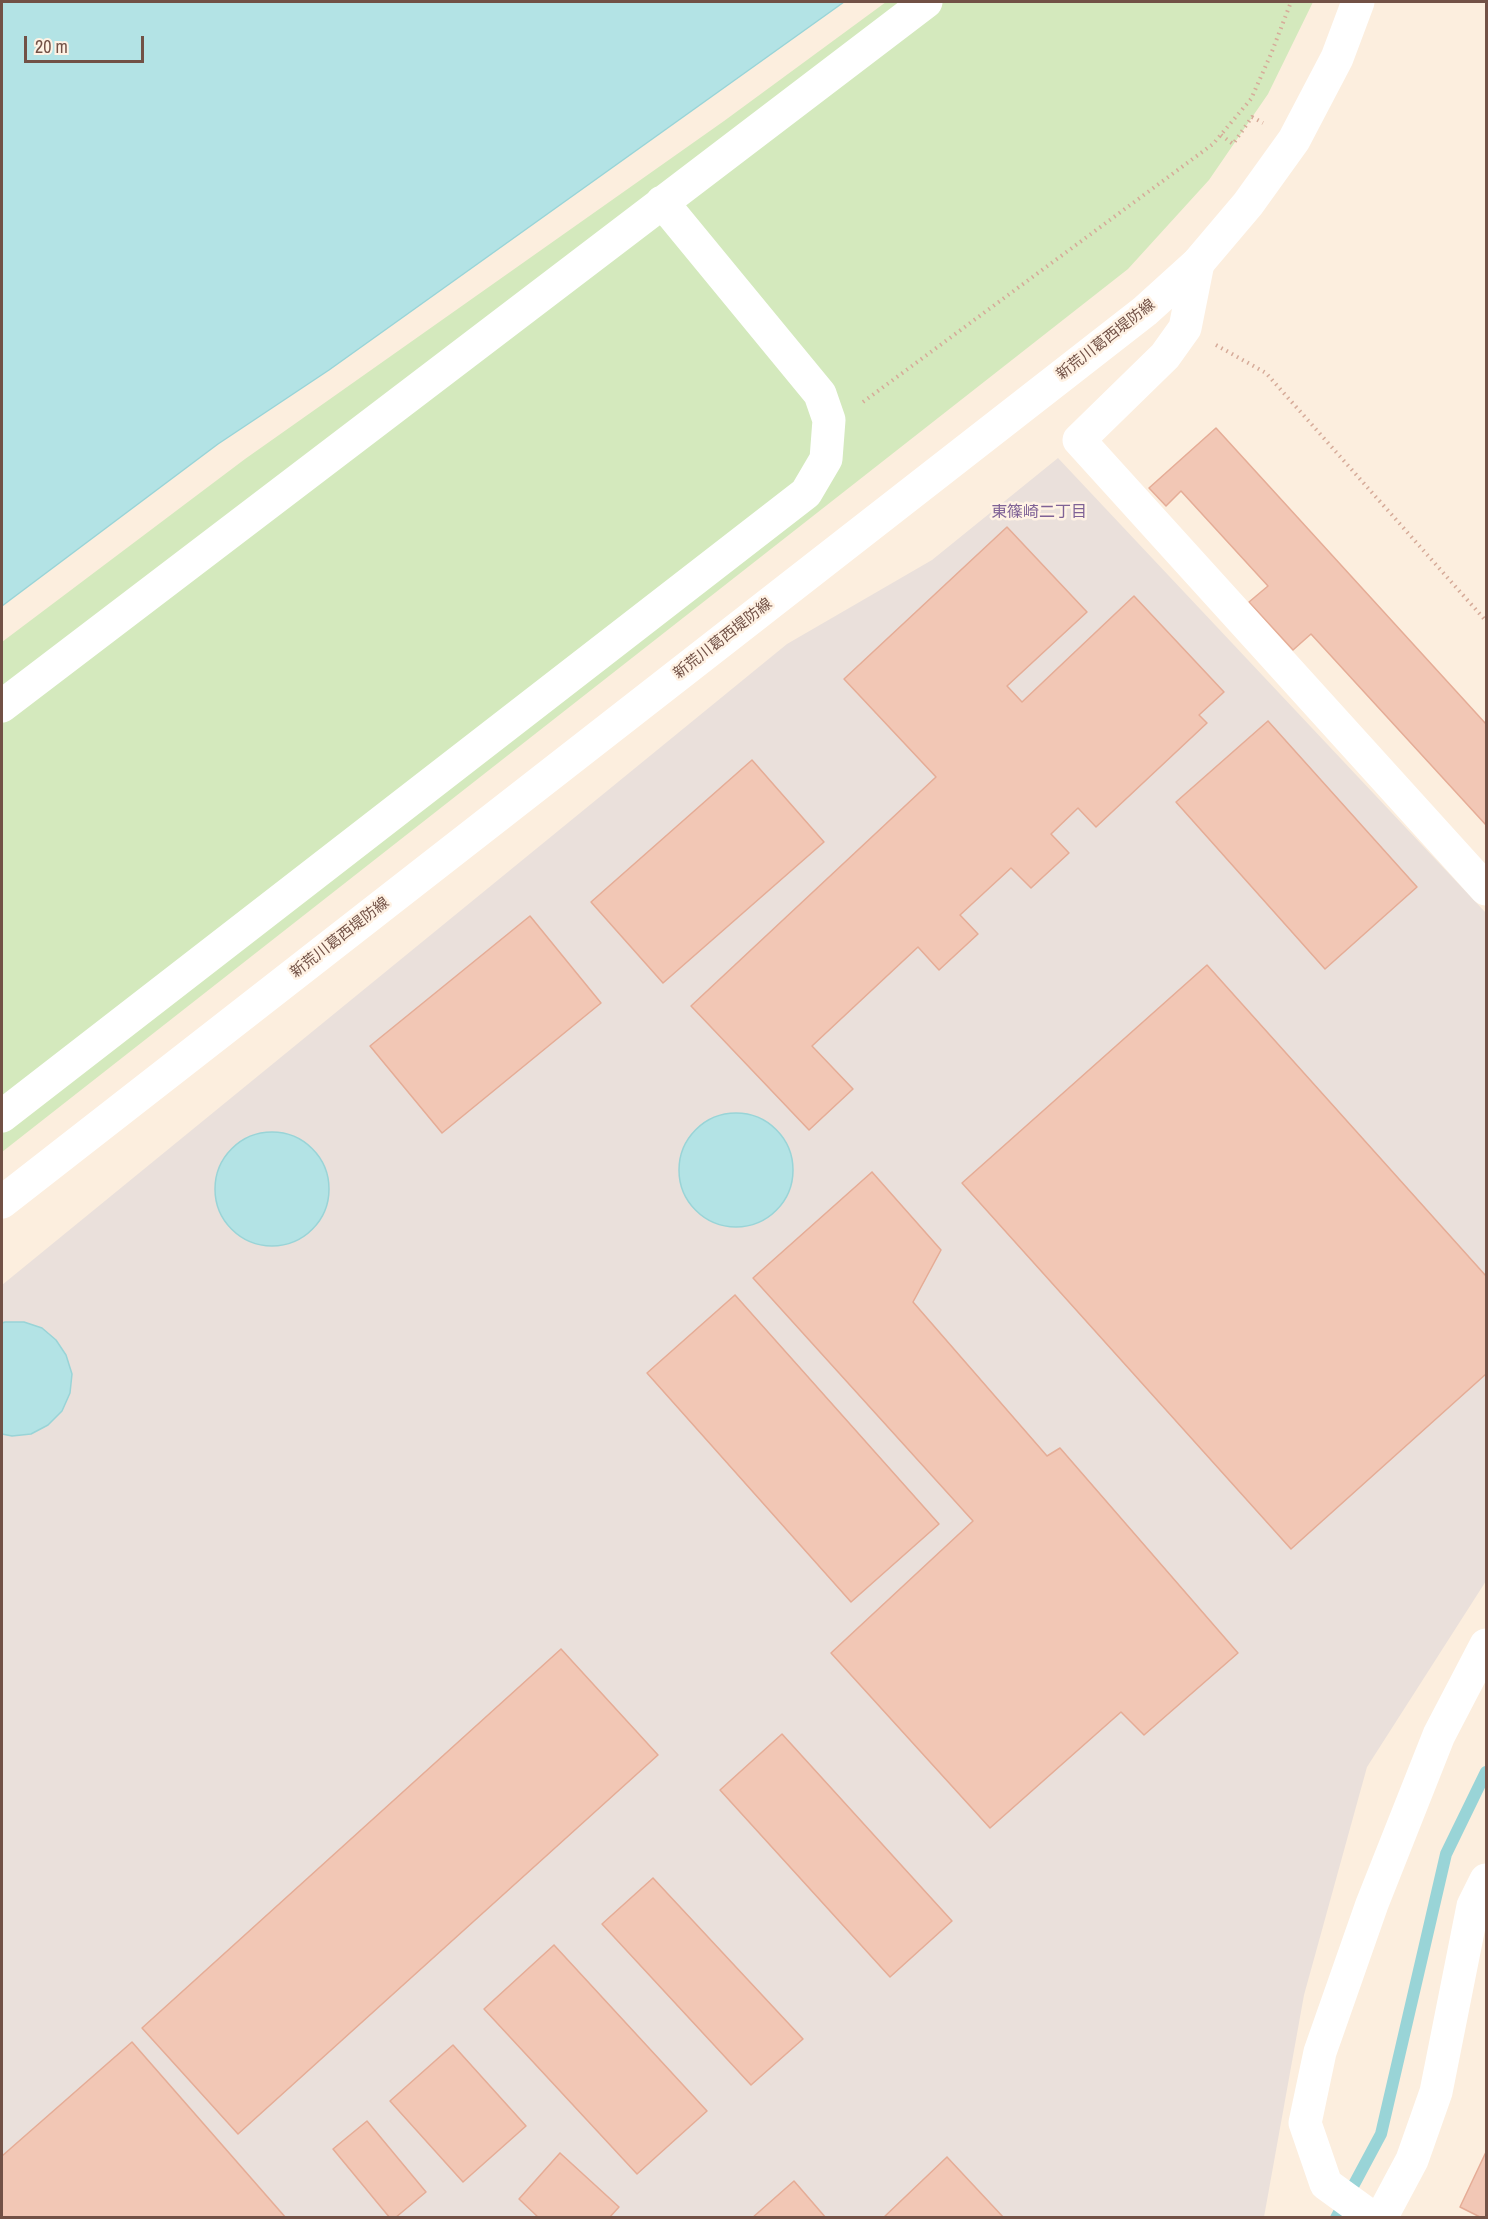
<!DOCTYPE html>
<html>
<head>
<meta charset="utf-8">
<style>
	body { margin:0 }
	#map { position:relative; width:1488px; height:2219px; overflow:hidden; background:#fceede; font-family:"Archivo Narrow",sans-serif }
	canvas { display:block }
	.frame { position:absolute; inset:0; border:3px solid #725146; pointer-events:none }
	.scale { position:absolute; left:24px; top:36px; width:120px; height:27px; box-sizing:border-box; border:3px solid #725146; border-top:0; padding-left:8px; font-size:18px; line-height:21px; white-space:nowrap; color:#725146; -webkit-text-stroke:4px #fff2e4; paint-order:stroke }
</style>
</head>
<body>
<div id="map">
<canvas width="1488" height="2219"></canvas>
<div class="frame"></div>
<div class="scale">20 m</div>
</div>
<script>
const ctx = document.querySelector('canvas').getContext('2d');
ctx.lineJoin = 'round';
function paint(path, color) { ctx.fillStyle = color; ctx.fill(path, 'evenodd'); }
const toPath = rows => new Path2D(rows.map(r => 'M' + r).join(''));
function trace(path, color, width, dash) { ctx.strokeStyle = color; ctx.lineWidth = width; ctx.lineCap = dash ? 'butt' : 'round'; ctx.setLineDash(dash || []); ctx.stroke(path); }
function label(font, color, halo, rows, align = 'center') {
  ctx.font = font + ' "Archivo Narrow","Noto Sans JP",sans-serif'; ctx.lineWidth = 5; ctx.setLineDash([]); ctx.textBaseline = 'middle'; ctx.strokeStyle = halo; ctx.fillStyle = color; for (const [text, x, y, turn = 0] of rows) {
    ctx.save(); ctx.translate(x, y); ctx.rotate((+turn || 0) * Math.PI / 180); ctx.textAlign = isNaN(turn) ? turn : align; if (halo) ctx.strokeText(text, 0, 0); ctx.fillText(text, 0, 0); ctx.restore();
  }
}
const industrial = toPath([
	[1058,458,1486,913,1486,1581,1367,1767,1304,1995,1264,2217,2,2218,2,1285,787,644,932,560]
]);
const green = toPath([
	[886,2,1313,2,1268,94,1209,180,1128,269,2,1152,2,642,245,459,724,121]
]);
const water = toPath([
	[2,2,844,2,329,370,218,444,2,606,2,2],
	'679 1170a57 57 0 1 1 114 0a57 57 0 1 1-114 0Z',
	'215 1189a57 57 0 1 1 114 0a57 57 0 1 1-114 0Z',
	[5,1322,24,1322,42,1328,56,1340,66,1355,72,1374,70,1393,62,1411,48,1425,31,1434,12,1436,2,1434,2,1323,5,1322]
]);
const stream = toPath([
	[1336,2218,1381,2134,1446,1854,1486,1772]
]);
const building = toPath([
	[1216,428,1486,724,1486,825,1311,634,1293,650,1249,602,1268,586,1181,491,1166,506,1149,488,1216,428],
	[1007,527,1087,612,1007,686,1022,702,1134,596,1224,692,1199,715,1207,723,1096,827,1078,808,1051,834,1069,853,1031,888,1011,868,960,915,978,934,939,970,918,947,812,1046,853,1089,809,1130,691,1006,936,777,844,679,1007,527],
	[1268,721,1417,887,1325,969,1176,802,1268,721],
	[752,760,824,842,663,983,591,902,752,760],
	[530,916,601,1003,442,1133,370,1046,530,916],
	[1207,965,1486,1276,1486,1374,1291,1549,962,1183,1207,965],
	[872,1172,941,1250,913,1302,1047,1456,1060,1448,1238,1653,1144,1735,1121,1712,990,1828,831,1653,973,1521,753,1278,872,1172],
	[735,1295,939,1524,851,1602,647,1373,735,1295],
	[561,1649,658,1755,238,2134,142,2028,561,1649],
	[782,1734,952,1921,890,1977,720,1790,782,1734],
	[653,1878,803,2039,751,2085,602,1924,653,1878],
	[554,1945,707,2111,637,2174,484,2009,554,1945],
	[132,2042,286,2218,2,2218,2,2156,132,2042],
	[453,2045,526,2126,463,2182,390,2101,453,2045],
	[367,2121,426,2192,395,2218,390,2218,333,2149,367,2121],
	[1486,2152,1486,2218,1482,2218,1460,2207,1486,2152],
	[560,2153,619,2207,609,2218,539,2218,519,2199,560,2153],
	[947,2157,1004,2218,883,2218,947,2157],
	[794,2181,826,2218,752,2218,794,2181]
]);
const path = toPath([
	[1221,135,1233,144,1252,117,1263,123],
	[1216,345,1266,373,1486,621],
	[863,402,1213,144,1251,99,1271,54,1291,2]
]);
const street = toPath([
	[1198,263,1185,328,1165,356,1079,440,1486,889],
	[2,706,926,2],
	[2,1116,806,493,826,459,829,420,820,394,662,202],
	[1373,2218,1326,2184,1305,2123,1320,2052,1372,1904,1439,1735,1486,1645],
	[1381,2218,1412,2160,1436,2092,1473,1906,1486,1880]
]);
const secondary = toPath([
	[2,1202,1145,311,1198,263,1248,204,1294,140,1337,58,1358,2]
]);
const streetNames = [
	["新荒川葛西堤防線",1106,340,-38],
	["新荒川葛西堤防線",723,639,-38],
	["新荒川葛西堤防線",340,938,-38]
];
const neighbourhoodNames = [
	["東篠崎二丁目",1039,513]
];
paint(industrial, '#eae0db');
paint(green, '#d4e9bd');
paint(water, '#b3e3e5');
trace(water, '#99d4d7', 1.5);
trace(stream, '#99d4d7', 12);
paint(building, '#f2c7b5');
trace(building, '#e5ac96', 1.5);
trace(path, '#d6ab99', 4, [1.5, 4.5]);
trace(street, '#fff', 33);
trace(secondary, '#fff', 33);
label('15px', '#725146', '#fff2e4', streetNames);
label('16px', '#7f6296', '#fff2e4', neighbourhoodNames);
</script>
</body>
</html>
